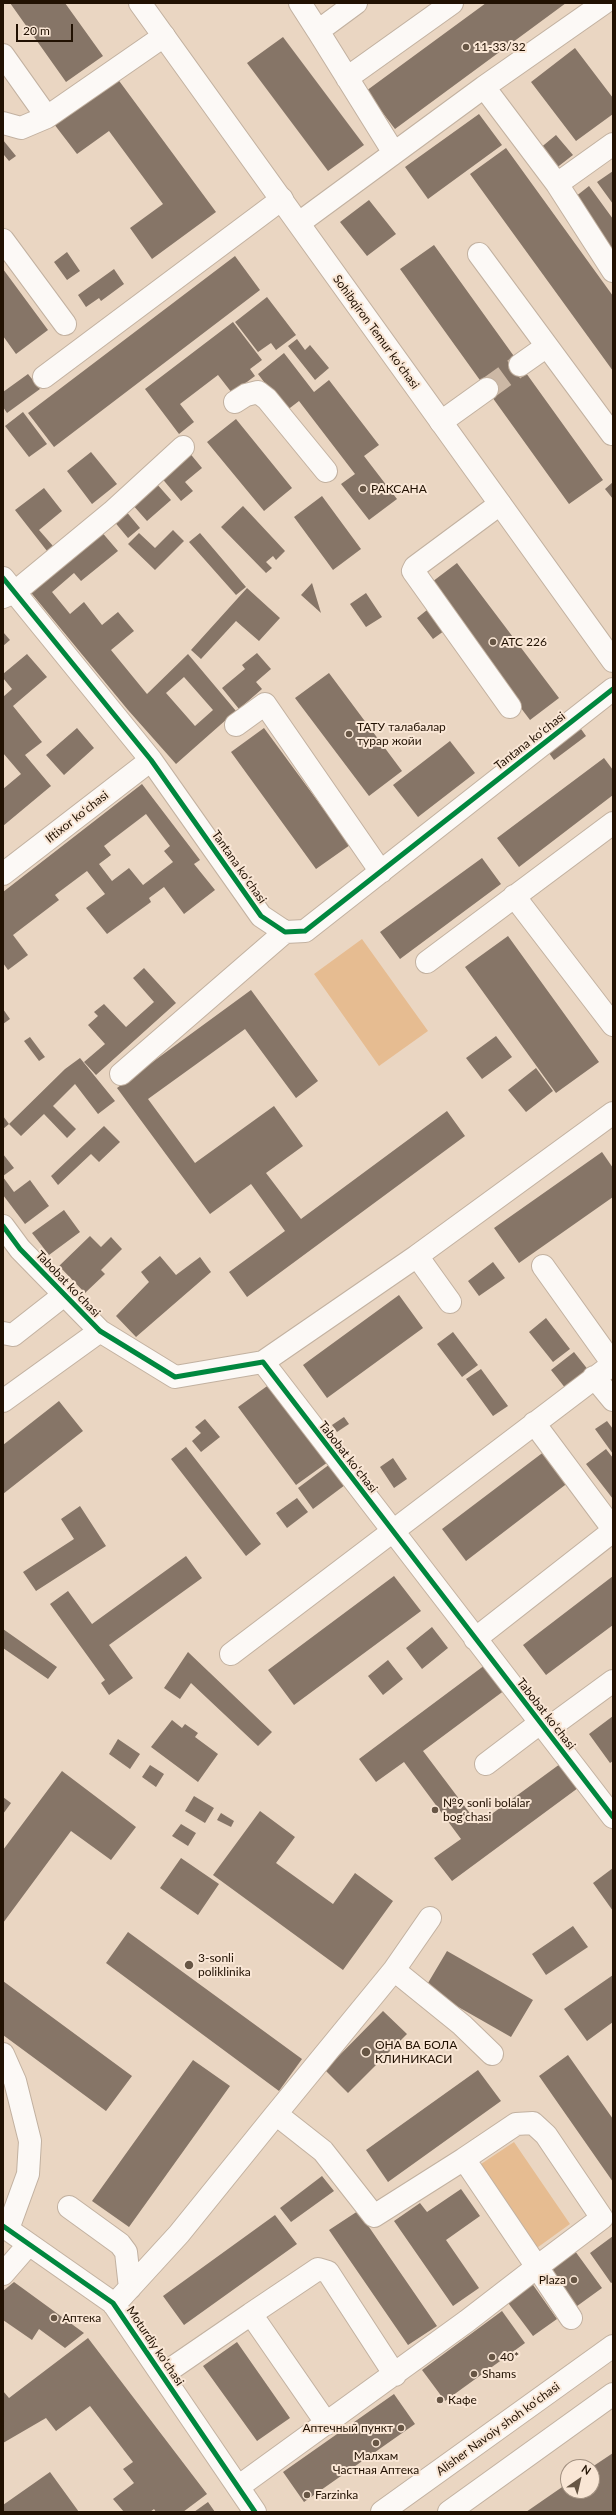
<!DOCTYPE html>
<html>
<head>
<meta charset="utf-8">
<style>
	body { margin:0 }
	#map { position:relative; width:616px; height:2515px; overflow:hidden; background:#ead6c2; font-family:Lato,sans-serif }
	canvas { display:block }
	.frame { position:absolute; inset:0; border:4px solid #211102; pointer-events:none }
	.north { position:absolute; left:560px; top:2459px; width:40px; height:40px; box-sizing:border-box; background:#f9e6d5; border:1px solid #a39181; border-radius:50%; rotate:34deg; font-size:11px; font-weight:700; line-height:16px; text-align:center; color:#211102 }
	.north::after { content:''; display:block; margin:auto; width:14px; height:18px; background:#675645; clip-path:polygon(50% 0,100% 100%,50% 72%,0 100%) }
	.scale { position:absolute; left:16px; top:24px; width:57px; height:18px; box-sizing:border-box; border:2px solid #211102; border-top:0; padding-left:5px; font-size:12px; line-height:14px; white-space:nowrap; color:#211102; -webkit-text-stroke:3px #f9e6d5; paint-order:stroke }
</style>
</head>
<body>
<div id="map">
<canvas width="616" height="2515"></canvas>
<div class="frame"></div>
<div class="north">N</div>
<div class="scale">20 m</div>
</div>
<script>
const ctx = document.querySelector('canvas').getContext('2d');
ctx.lineJoin = 'round';
function paint(path, color) { ctx.fillStyle = color; ctx.fill(path, 'evenodd'); }
const toPath = rows => new Path2D(rows.map(r => 'M' + r).join(''));
function trace(path, color, width, dash) { ctx.strokeStyle = color; ctx.lineWidth = width; ctx.lineCap = dash ? 'butt' : 'round'; ctx.setLineDash(dash || []); ctx.stroke(path); }
function label(font, color, halo, rows, align = 'center') {
  ctx.font = font + ' Lato,sans-serif'; ctx.lineWidth = 4; ctx.setLineDash([]); ctx.textBaseline = 'middle'; ctx.strokeStyle = halo; ctx.fillStyle = color; for (const [text, x, y, turn = 0] of rows) {
    ctx.save(); ctx.translate(x, y); ctx.rotate((+turn || 0) * Math.PI / 180); ctx.textAlign = isNaN(turn) ? turn : align; if (halo) ctx.strokeText(text, 0, 0); ctx.fillText(text, 0, 0); ctx.restore();
  }
}
const green = toPath([
	[362,939,428,1031,379,1066,314,974],
	[514,2142,570,2224,534,2250,478,2166]
]);
const building = toPath([
	[10,3,65,3,103,56,66,82],
	[486,3,566,3,395,129,366,91],
	[283,37,364,145,328,171,247,63],
	[575,48,613,98,613,114,576,141,531,82],
	[117,78,216,212,152,259,130,228,163,204,109,131,77,154,54,124],
	[479,114,502,145,428,199,405,167],
	[556,135,573,155,555,169,539,149],
	[3,140,16,156,9,161,4,155,3,157],
	[506,148,613,296,613,371,470,174],
	[613,171,613,204,597,182],
	[589,186,613,219,613,250,575,197],
	[369,200,396,234,367,256,340,222],
	[434,245,603,480,569,504,400,269],
	[67,252,80,271,67,280,54,262],
	[235,256,260,290,54,447,28,413],
	[3,269,48,330,16,354,3,336],
	[114,269,124,284,101,301,99,298,86,307,78,295],
	[267,297,296,335,276,350,271,343,258,352,235,322],
	[233,322,262,360,250,369,255,376,232,393,218,375,180,404,194,422,179,434,145,389],
	[297,339,305,350,310,345,329,368,315,380,288,346],
	[284,353,314,392,329,380,379,445,364,456,397,499,369,520,341,484,355,474,299,401,286,411,258,374],
	[28,374,40,389,7,413,3,407,3,392],
	[23,412,47,444,29,457,5,426],
	[236,419,292,488,264,511,207,442],
	[188,451,202,468,185,482,193,491,181,501,160,476],
	[91,452,117,484,92,504,67,471],
	[613,482,613,499,605,489],
	[156,483,171,500,147,521,132,504],
	[44,488,62,511,39,530,53,546,47,551,15,510],
	[322,496,361,549,333,570,294,517],
	[243,506,285,551,276,560,273,556,266,562,272,568,266,573,221,527],
	[125,510,140,528,128,538,113,520],
	[100,530,118,551,81,581,74,573,52,592,70,614,84,602,102,625,118,612,134,631,111,650,147,694,188,654,236,711,176,764,128,710,28,589],
	[184,677,213,710,195,726,166,693],
	[173,530,184,541,155,570,128,544,139,533,155,548],
	[200,533,246,587,236,595,189,542],
	[457,563,559,698,530,720,428,585],
	[312,583,321,613,301,595],
	[247,588,280,618,259,641,236,621,201,659,191,650],
	[366,593,382,617,366,627,350,604],
	[432,606,448,628,433,639,417,618],
	[3,632,10,640,3,646],
	[257,653,271,669,256,682,262,689,239,709,222,688,245,669,242,665],
	[27,654,47,677,13,706,42,742,25,755,51,786,3,826,3,789,21,774,3,753,3,697,12,689,3,678,3,674],
	[329,673,402,771,369,796,295,698],
	[576,722,586,736,554,760,544,746],
	[77,728,94,748,64,775,46,755],
	[264,728,350,845,316,869,231,752],
	[450,741,475,773,418,817,393,785],
	[604,758,613,770,613,795,519,867,497,838],
	[142,784,200,860,194,864,215,890,184,914,164,887,149,898,151,902,107,934,86,908,105,894,87,871,55,895,59,900,13,935,28,955,8,970,3,963,3,892],
	[146,814,170,846,164,851,173,862,143,885,129,868,112,881,99,864,111,855,104,846],
	[482,858,501,884,400,959,380,932],
	[508,936,599,1062,556,1093,465,967],
	[144,968,176,1003,96,1075,84,1062,105,1044,88,1025,98,1016,94,1012,104,1004,126,1027,154,1002,133,978],
	[251,990,318,1081,296,1098,245,1029,148,1099,195,1163,274,1106,303,1146,266,1173,301,1219,447,1111,465,1136,247,1297,229,1272,285,1231,251,1184,210,1214,117,1088],
	[3,1009,10,1019,3,1024],
	[496,1036,512,1057,482,1079,466,1058],
	[30,1037,45,1057,39,1061,24,1041],
	[80,1058,115,1101,98,1114,75,1084,53,1106,76,1129,67,1138,44,1114,21,1136,9,1124,65,1069],
	[536,1068,553,1091,526,1112,508,1090],
	[3,1116,9,1124,3,1129],
	[104,1126,120,1142,99,1162,91,1154,58,1185,51,1176],
	[602,1152,613,1168,613,1197,519,1263,494,1228],
	[3,1154,14,1168,3,1176],
	[3,1177,14,1192,30,1180,49,1206,25,1224,3,1195],
	[64,1210,80,1232,49,1255,32,1233],
	[90,1236,101,1247,111,1237,122,1249,101,1270,105,1274,85,1293,59,1266],
	[160,1256,176,1275,200,1257,211,1272,136,1337,116,1316,149,1282,141,1272],
	[493,1262,505,1278,479,1296,468,1281],
	[399,1295,423,1328,327,1398,303,1365],
	[546,1318,570,1349,553,1362,529,1332],
	[453,1332,478,1365,462,1377,437,1344],
	[574,1352,589,1371,566,1389,551,1370],
	[481,1369,508,1406,493,1416,466,1379],
	[270,1384,328,1462,296,1485,238,1407],
	[59,1401,83,1431,3,1494,3,1445],
	[344,1417,349,1424,337,1432,332,1425],
	[205,1419,220,1437,201,1452,192,1441,201,1433,195,1427],
	[607,1421,613,1429,613,1454,595,1429],
	[186,1447,261,1544,246,1556,171,1459],
	[606,1449,613,1458,613,1499,586,1464],
	[545,1451,569,1482,466,1561,442,1529],
	[393,1458,407,1479,394,1488,380,1467],
	[330,1464,345,1485,313,1509,298,1488],
	[297,1498,308,1512,287,1528,276,1513],
	[80,1506,106,1546,36,1591,23,1572,74,1539,61,1519],
	[186,1556,202,1578,109,1645,133,1678,109,1695,101,1683,105,1680,50,1604,68,1591,92,1624],
	[394,1576,421,1611,294,1705,268,1670],
	[613,1576,613,1625,546,1675,523,1645],
	[432,1627,448,1648,422,1669,406,1648],
	[3,1629,57,1667,48,1679,3,1648],
	[188,1652,272,1732,258,1746,191,1683,180,1699,164,1688],
	[388,1660,403,1679,383,1695,368,1676],
	[485,1665,505,1690,423,1751,478,1824,560,1764,578,1788,452,1881,434,1858,461,1839,404,1762,376,1782,359,1759],
	[613,1716,613,1761,610,1763,589,1734],
	[172,1720,182,1728,185,1724,198,1733,195,1737,218,1754,198,1782,151,1747],
	[118,1739,140,1754,130,1769,109,1754],
	[150,1765,164,1774,156,1787,142,1777],
	[62,1771,136,1827,111,1860,71,1831,3,1923,3,1850],
	[194,1796,214,1808,205,1823,185,1811],
	[3,1797,11,1803,3,1814],
	[260,1811,295,1837,276,1863,333,1904,355,1873,393,1901,343,1970,213,1875],
	[221,1813,234,1821,231,1827,217,1820],
	[181,1824,196,1833,188,1846,172,1836],
	[181,1858,219,1884,198,1915,160,1888],
	[613,1868,613,1911,593,1883],
	[573,1926,588,1947,546,1975,532,1954],
	[128,1932,302,2059,279,2091,106,1963],
	[447,1951,533,2000,511,2037,425,1988],
	[613,1975,613,2022,587,2041,564,2009],
	[3,1981,132,2076,106,2111,3,2035],
	[383,2011,407,2034,348,2093,325,2070],
	[568,2055,613,2119,613,2182,539,2076],
	[193,2060,230,2086,129,2227,92,2201],
	[478,2070,501,2101,388,2182,366,2150],
	[322,2176,334,2191,291,2222,280,2208],
	[461,2189,480,2216,446,2240,479,2288,453,2306,394,2221,420,2203,427,2212],
	[358,2211,437,2326,408,2345,329,2230],
	[275,2215,297,2244,184,2325,163,2296],
	[613,2236,613,2282,611,2283,590,2253],
	[575,2251,602,2288,573,2309,547,2272],
	[14,2282,84,2333,65,2348,39,2329,32,2340,3,2320,3,2291],
	[531,2282,557,2319,533,2336,506,2300],
	[502,2311,525,2343,445,2401,422,2370],
	[88,2338,207,2494,183,2512,156,2512,154,2509,150,2512,124,2512,113,2499,134,2483,123,2469,133,2462,90,2406,56,2431,46,2418,3,2443,3,2391,9,2398],
	[237,2342,290,2418,257,2441,203,2366],
	[394,2394,415,2424,304,2502,283,2472],
	[613,2453,613,2510,609,2512,526,2512,568,2483,568,2491,592,2491,592,2467],
	[50,2472,79,2512,3,2512,3,2505],
	[208,2502,215,2512,194,2512]
]);
const minorTunnel = toPath([
	[487,389,520,365]
]);
const minor = toPath([
	[300,3,318,31],
	[356,3,318,31,394,153],
	[3,55,47,117],
	[347,78,452,3],
	[484,87,557,184,613,271],
	[3,123,21,128,47,117,164,36],
	[557,184,613,144],
	[299,223,484,87,604,3],
	[3,240,65,324],
	[479,254,612,434],
	[520,365,547,346],
	[44,377,282,199],
	[235,402,246,395,258,392,267,399,326,471],
	[441,422,487,389],
	[500,504,415,567,413,571,510,707],
	[3,578,151,760,261,916,285,932,305,931,613,689],
	[3,597,15,592,112,512,183,447],
	[236,725,265,704,381,872],
	[3,874,151,760],
	[514,896,613,1025],
	[427,962,613,823],
	[121,1074,285,932],
	[3,1226,20,1249,100,1331,175,1377,263,1362,417,1256],
	[543,1266,613,1364],
	[450,1302,417,1256,613,1113],
	[3,1333,13,1335,64,1295],
	[263,1362,613,1817],
	[594,1377,613,1400],
	[3,1401,100,1331],
	[534,1423,613,1529],
	[475,1639,613,1531],
	[231,1654,613,1364],
	[546,1730,613,1681],
	[486,1764,540,1723],
	[394,1970,430,1918],
	[3,2054,15,2081,30,2141,28,2174,8,2229],
	[464,2159,374,2216,323,2151,276,2114,394,1970,462,2025,492,2054],
	[69,2207,120,2244,126,2252,130,2288],
	[3,2226,113,2303,255,2512],
	[3,2274,29,2244],
	[114,2305,179,2234,276,2114],
	[251,2314,318,2269,328,2272,395,2375],
	[162,2375,251,2314,327,2424],
	[238,2487,467,2321,537,2267,602,2218,546,2135,533,2123,516,2124,464,2159,537,2267,571,2318]
]);
const major = toPath([
	[140,3,613,661],
	[382,2512,613,2346],
	[449,2512,613,2394]
]);
const cycleway = toPath([
	[3,578,151,760,261,916,285,932,305,931,613,689],
	[3,1226,20,1249,100,1331,175,1377,263,1362,613,1817],
	[3,2226,113,2303,255,2512]
]);
const markers = [
	[466,47,4,"#675645"],
	[363,489,4,"#675645"],
	[493,642,4,"#675645"],
	[349,734,4,"#675645"],
	[435,1810,4,"#675645"],
	[189,1965,5,"#675645"],
	[366,2052,5,"#675645"],
	[574,2280,4,"#675645"],
	[54,2318,4,"#675645"],
	[492,2357,4,"#675645"],
	[474,2374,4,"#675645"],
	[440,2400,4,"#675645"],
	[401,2428,4,"#675645"],
	[376,2443,4,"#675645"],
	[307,2495,4,"#675645"]
];
const poiNames = [
	["11-33/32",474,47],
	["РАКСАНА",371,489],
	["АТС 226",501,642],
	["ТАТУ талабалар",357,727],
	["турар жойи",357,741],
	["№9 sonli bolalar",443,1803],
	["bog‘chasi",443,1817],
	["3-sonli",198,1958],
	["poliklinika",198,1972],
	["ОНА ВА БОЛА",375,2045],
	["КЛИНИКАСИ",375,2059],
	["Plaza",566,2280,"right"],
	["Аптека",62,2318],
	["40*",500,2357],
	["Shams",482,2374],
	["Кафе",448,2400],
	["Аптечный пункт",393,2428,"right"],
	["Малхам",376,2456,"center"],
	["Частная Аптека",376,2470,"center"],
	["Farzinka",315,2495]
];
const streetNames = [
	["Sohibqiron Temur koʻchasi",376,332,54],
	["Tantana koʻchasi",530,741,-38],
	["Iftixor koʻchasi",77,817,-38],
	["Tantana koʻchasi",239,867,55],
	["Tabobat koʻchasi",68,1284,46],
	["Tabobat koʻchasi",348,1457,52],
	["Tabobat koʻchasi",546,1714,52],
	["Moturdiy ko'chasi",155,2346,56],
	["Alisher Navoiy shoh koʻchasi",498,2429,-36]
];
paint(green, '#e6bc91');
paint(building, '#867567');
trace(minorTunnel, '#ccb8a5', 22, [22, 11]);
trace(minor, '#c2b1a0', 24);
trace(major, '#c2b1a0', 24);
trace(minor, '#fcf9f6', 22);
trace(major, '#fcf9f6', 22);
trace(cycleway, '#00873e', 5);
for (const [x, y, r, color] of markers) { const dot = new Path2D(); dot.arc(x, y, r, 0, 2 * Math.PI); ctx.fillStyle = color; ctx.fill(dot); trace(dot, '#f9e6d5', 1.5); }
label('12px', '#211102', '#f9e6d5', poiNames, 'left');
label('12px', '#211102', '#f9e6d5', streetNames);
</script>
</body>
</html>
